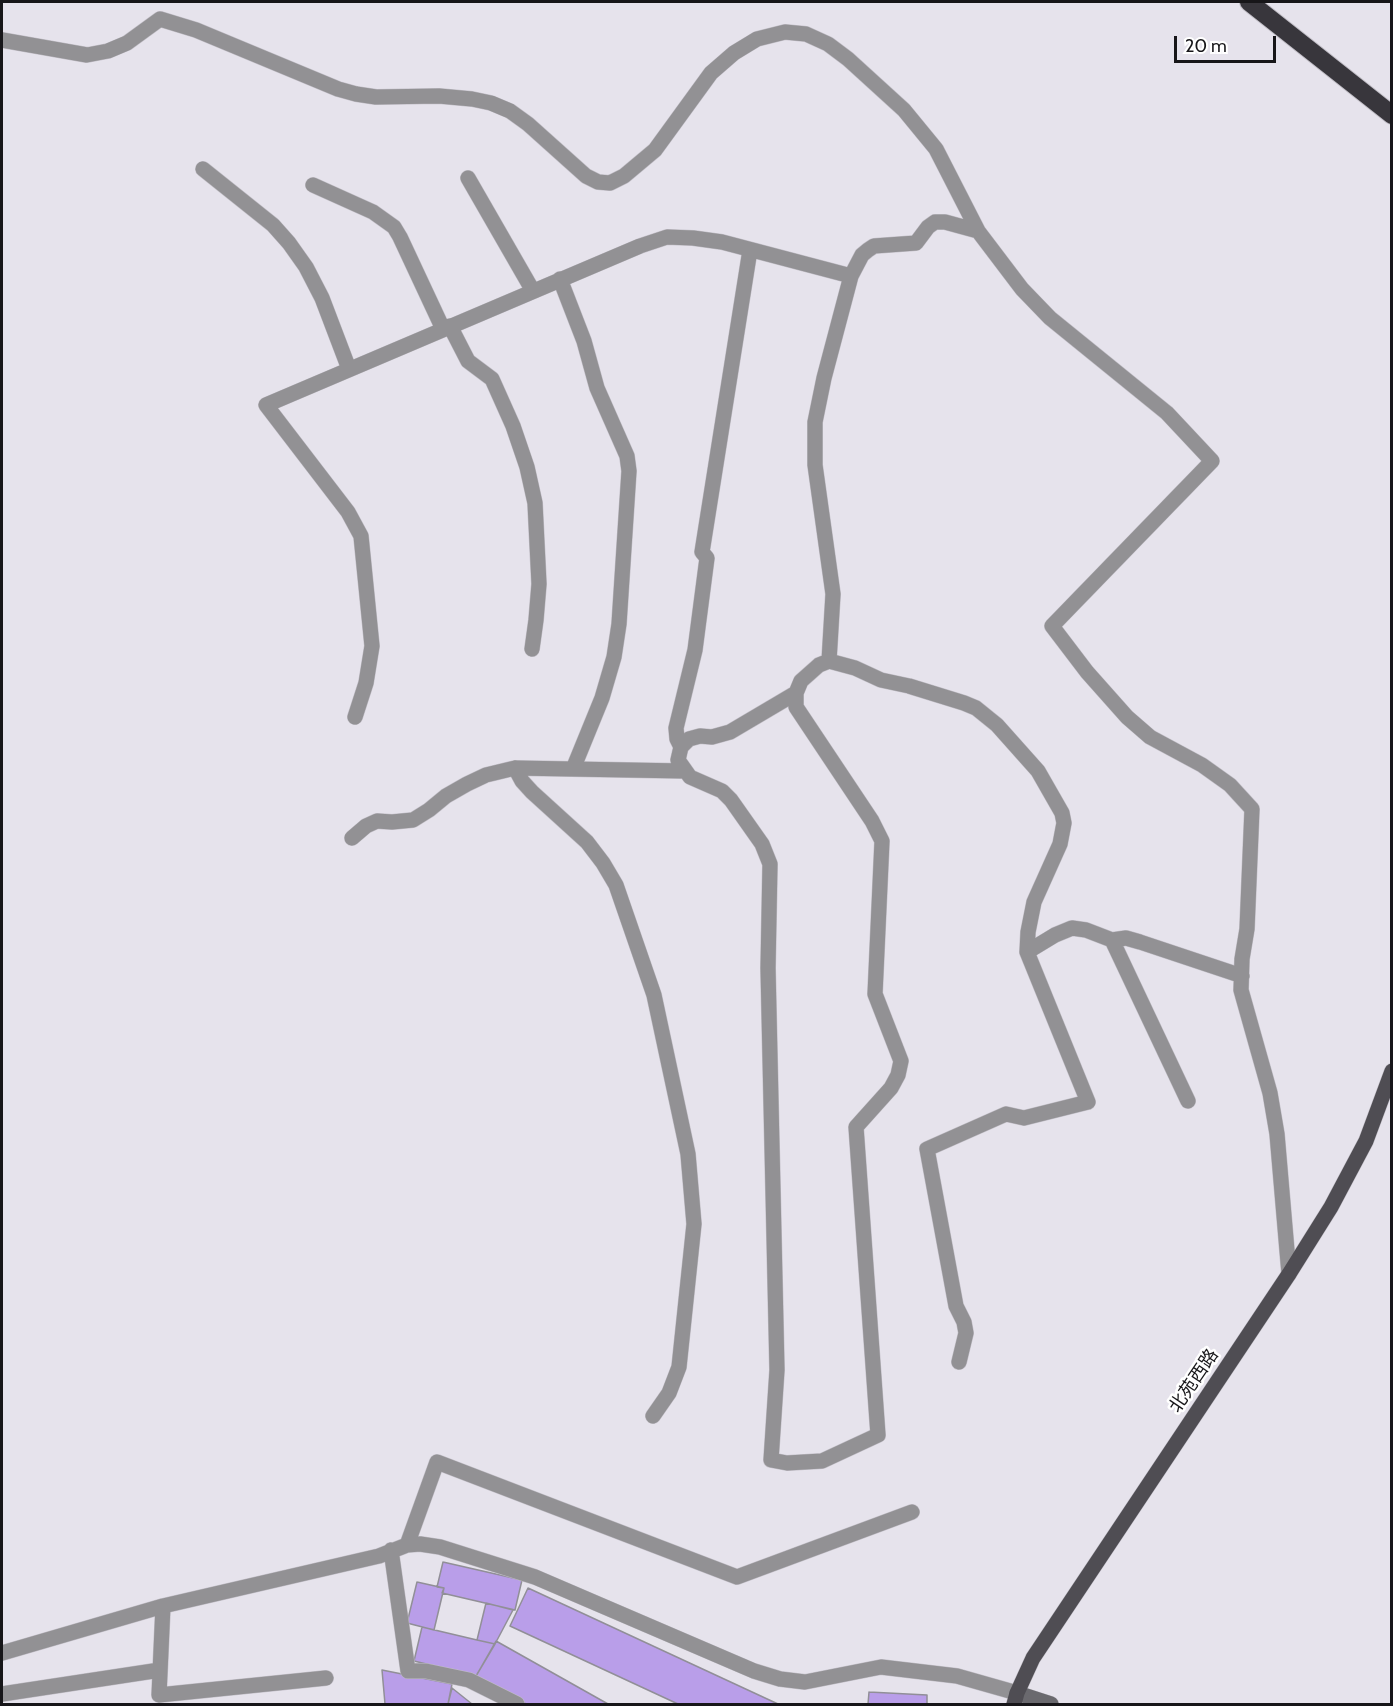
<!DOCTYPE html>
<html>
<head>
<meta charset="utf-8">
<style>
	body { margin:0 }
	#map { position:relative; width:1393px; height:1706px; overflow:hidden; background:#e6e3ec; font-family:Cabin,sans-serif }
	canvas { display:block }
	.frame { position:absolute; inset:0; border:3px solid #171619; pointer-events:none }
	.scale { position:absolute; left:1174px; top:36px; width:102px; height:27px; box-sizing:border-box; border:3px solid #171619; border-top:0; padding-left:8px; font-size:18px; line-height:21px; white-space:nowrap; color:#171619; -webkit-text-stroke:4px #fff; paint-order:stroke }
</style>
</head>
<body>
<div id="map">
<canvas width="1393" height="1706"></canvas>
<div class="frame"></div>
<div class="scale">20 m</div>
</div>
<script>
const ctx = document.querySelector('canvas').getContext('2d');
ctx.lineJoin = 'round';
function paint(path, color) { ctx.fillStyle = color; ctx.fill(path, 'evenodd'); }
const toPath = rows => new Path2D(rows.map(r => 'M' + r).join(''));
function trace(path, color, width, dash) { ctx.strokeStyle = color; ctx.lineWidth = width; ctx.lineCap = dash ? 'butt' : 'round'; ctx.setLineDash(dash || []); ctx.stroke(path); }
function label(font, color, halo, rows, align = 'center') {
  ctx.font = font + ' Cabin,"Noto Sans SC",sans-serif'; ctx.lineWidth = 5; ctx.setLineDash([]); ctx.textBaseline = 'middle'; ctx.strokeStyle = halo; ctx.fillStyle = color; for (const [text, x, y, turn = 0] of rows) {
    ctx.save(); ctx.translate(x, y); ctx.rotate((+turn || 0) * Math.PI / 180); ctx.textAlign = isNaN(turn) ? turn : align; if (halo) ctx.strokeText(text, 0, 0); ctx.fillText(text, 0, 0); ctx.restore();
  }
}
const building = toPath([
	[443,1562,522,1580,515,1610,442,1593,444,1588,437,1587,443,1562],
	[417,1582,444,1588,434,1630,407,1623,417,1582],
	[528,1588,778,1704,678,1704,510,1626,528,1588],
	[486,1603,513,1610,495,1644,477,1640,486,1603],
	[422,1627,477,1640,495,1644,476,1676,414,1661,422,1627],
	[496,1641,608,1704,526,1704,476,1676,496,1641],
	[382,1670,452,1684,448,1704,385,1704,382,1670],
	[452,1688,472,1704,448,1704,452,1688],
	[869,1692,927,1695,927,1704,868,1704,869,1692]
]);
const lane = toPath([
	[2,40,87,55,108,51,127,43,160,19,196,30,338,89,356,94,376,97,439,96,472,99,491,103,510,111,528,124,586,176,598,182,610,183,624,176,655,150,711,73,734,53,757,39,785,32,806,34,828,44,848,59,904,110,936,149,978,231,1022,289,1050,318,1167,413,1212,461,1052,626,1087,672,1127,717,1150,737,1202,765,1230,785,1252,809,1247,929,1242,959,1241,990,1270,1093,1277,1134,1289,1274],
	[203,169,273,225,289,243,306,267,322,298,349,369],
	[468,178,533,291],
	[313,185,373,212,394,227,400,237,443,329,450,326,468,361,492,379,513,426,527,467,535,503,539,584,536,620,532,649],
	[560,279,584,341,597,388,627,456,629,471,619,624,614,657,602,698,573,769],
	[829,661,833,594,815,465,815,422,824,378,851,276,862,255,868,250,874,246,916,243,928,227,935,222,945,222,978,231],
	[796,693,730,732,712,737,700,736,689,739,681,747,678,760,690,777,722,791,731,800,762,844,770,864,768,968,777,1370,771,1460,787,1463,822,1461,878,1435,856,1127,891,1088,898,1075,901,1061,875,994,882,841,872,821,796,707,796,693,801,681,819,665,829,661,855,668,881,680,909,686,964,703,976,708,997,725,1038,771,1062,813,1064,823,1060,844,1034,902,1028,932,1027,952,1088,1102,1024,1118,1006,1114,927,1149,956,1306,964,1322,966,1333,959,1362],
	[355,717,366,683,372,646,361,536,348,512,266,405,640,246,667,237,693,238,722,242,851,276],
	[681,747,677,739,676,728,695,650,707,558,702,552,750,250],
	[515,768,522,781,532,792,587,842,603,863,616,885,654,995,688,1154,694,1224,679,1367,669,1393,653,1416],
	[352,838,366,826,377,821,392,822,413,820,429,810,446,796,467,784,486,775,515,768,684,771],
	[1112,940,1188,1101],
	[1027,952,1055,935,1072,928,1086,930,1112,940,1126,938,1140,942,1242,976],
	[407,1545,437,1462,737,1577,912,1512],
	[391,1550,408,1671,426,1671,469,1680,517,1704],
	[163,1606,159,1695,326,1678],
	[2,1653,163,1606,379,1556,407,1545,420,1544,440,1547,535,1577,754,1671,780,1679,805,1682,881,1667,957,1676,1017,1693],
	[2,1694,160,1670]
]);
const secondary = toPath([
	[1017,1693,1051,1704]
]);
const primary = toPath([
	[1014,1704,1017,1693,1033,1658,1289,1274,1331,1207,1366,1141,1392,1071]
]);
const highway = toPath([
	[1249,2,1392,115]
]);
const streetNames = [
	["北苑西路",1194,1381,-56]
];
paint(building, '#b99ee9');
trace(building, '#918f97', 1.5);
trace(lane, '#c1bec6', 16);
trace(secondary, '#c1bec6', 16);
trace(primary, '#c1bec6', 16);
trace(highway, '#c1bec6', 20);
trace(lane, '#929194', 15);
trace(secondary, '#6a696e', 15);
trace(primary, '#4f4d53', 15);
trace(highway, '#38363c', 18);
label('18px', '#171619', '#fff', streetNames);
</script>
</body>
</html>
